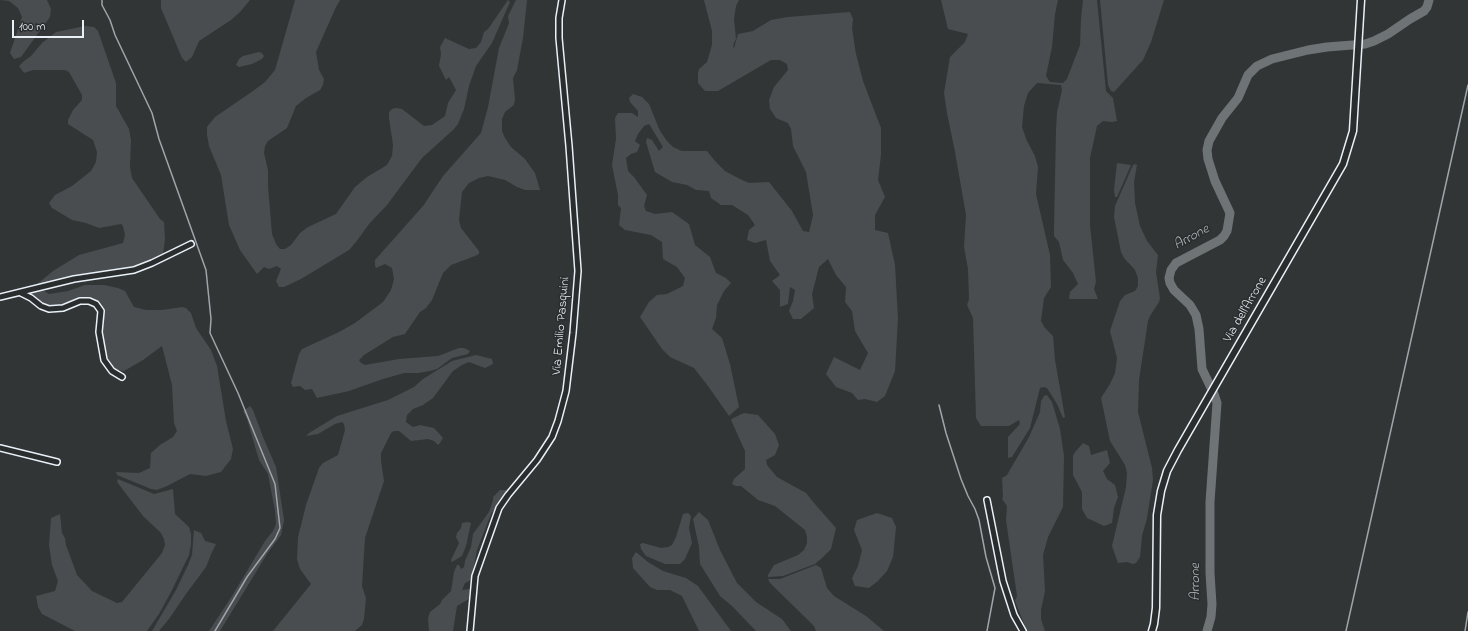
<!DOCTYPE html>
<html>
<head>
<meta charset="utf-8">
<style>
	body { margin:0 }
	#map { position:relative; width:1468px; height:631px; overflow:hidden; background:#323536; font-family:"Indie Flower",sans-serif }
	canvas { display:block }
	.scale { position:absolute; left:12px; top:20px; width:72px; height:18px; box-sizing:border-box; border:2px solid #e8f1f8; border-top:0; padding-left:5px; font-size:12px; line-height:14px; white-space:nowrap; color:#e8f1f8; -webkit-text-stroke:3px #2a2d2e; paint-order:stroke }
</style>
</head>
<body>
<div id="map">
<canvas width="1468" height="631"></canvas>
<div class="scale">100 m</div>
</div>
<script>
const ctx = document.querySelector('canvas').getContext('2d');
ctx.lineJoin = 'round';
function paint(path, color) { ctx.fillStyle = color; ctx.fill(path, 'evenodd'); }
const toPath = rows => new Path2D(rows.map(r => 'M' + r).join(''));
function trace(path, color, width, dash) { ctx.strokeStyle = color; ctx.lineWidth = width; ctx.lineCap = dash ? 'butt' : 'round'; ctx.setLineDash(dash || []); ctx.stroke(path); }
function label(font, color, halo, rows, align = 'center') {
  ctx.font = font + ' "Indie Flower",sans-serif'; ctx.lineWidth = 3; ctx.setLineDash([]); ctx.textBaseline = 'middle'; ctx.strokeStyle = halo; ctx.fillStyle = color; for (const [text, x, y, turn = 0] of rows) {
    ctx.save(); ctx.translate(x, y); ctx.rotate((+turn || 0) * Math.PI / 180); ctx.textAlign = isNaN(turn) ? turn : align; if (halo) ctx.strokeText(text, 0, 0); ctx.fillText(text, 0, 0); ctx.restore();
  }
}
const green = toPath([
	[0,0,47,0,51,9,50,17,21,57,14,59,10,53,22,17,18,8,9,1],
	[161,0,250,0,240,12,231,20,199,41,192,57,186,62,182,58,161,8],
	[295,0,340,0,336,7,316,52,319,70,324,79,323,85,320,90,306,98,296,106,287,128,268,141,265,146,264,153,268,170,268,186,272,234,276,244,280,249,285,249,291,245,300,233,308,227,336,214,355,187,367,177,387,165,392,156,393,145,389,118,389,112,392,109,396,108,402,109,424,126,432,125,445,116,448,103,456,90,449,77,446,80,439,66,441,54,440,47,445,38,469,49,476,48,481,42,484,32,488,29,508,0,510,2,492,43,476,66,469,86,464,109,458,124,453,130,422,158,387,205,369,224,356,242,349,250,301,279,284,287,279,287,276,281,281,269,277,266,269,269,264,267,257,274,240,250,229,225,221,175,209,146,207,135,207,127,215,117,253,91,265,82,275,70],
	[516,0,527,0,523,38,517,70,513,78,515,99,514,105,505,112,502,119,502,131,505,138,511,147,525,159,535,173,540,190,525,190,517,187,505,180,488,176,479,178,469,183,462,192,459,220,461,228,479,251,479,254,475,256,451,265,443,273,432,300,426,308,420,312,405,334,393,337,364,355,359,360,361,363,365,365,399,359,438,356,459,348,464,348,470,351,468,354,452,358,437,369,430,371,418,373,404,373,383,379,349,391,317,398,312,389,305,390,300,386,293,387,291,383,299,354,302,349,339,332,355,323,383,302,391,290,394,279,392,268,385,264,376,268,375,266,375,260,423,206,443,176,481,133,488,107,499,48,509,23,508,16],
	[704,0,739,0,736,6,734,19,736,39,734,43,733,47,734,48,738,34,753,31,771,20,788,17,850,12,853,19,852,28,856,54,863,81,881,128,881,155,878,180,885,197,875,215,875,230,888,233,895,265,898,319,895,371,885,396,877,402,865,399,858,400,852,393,836,387,826,374,834,357,860,370,868,353,855,331,852,311,845,302,846,287,836,275,828,259,819,267,812,294,814,308,801,319,793,319,789,311,793,301,795,290,790,287,788,304,780,307,780,290,772,281,780,275,770,261,766,240,755,243,747,240,749,230,755,225,748,215,732,205,721,205,711,198,709,191,696,190,687,185,672,182,655,172,646,142,647,138,652,140,659,151,663,147,649,124,644,126,638,134,635,141,640,145,637,152,631,154,626,158,628,171,634,177,647,195,644,206,646,211,655,214,672,212,689,224,695,245,710,257,716,273,726,278,731,283,724,291,717,305,716,318,712,329,722,338,730,364,739,407,729,416,708,386,694,368,670,357,662,349,640,317,649,302,657,295,667,294,683,286,685,278,677,267,663,259,662,242,651,235,625,230,619,225,621,208,618,205,618,195,612,165,616,139,615,118,618,113,632,113,638,117,638,111,630,102,629,98,633,94,642,97,649,104,660,131,667,141,673,147,682,151,707,151,715,161,725,171,738,178,749,183,769,182,792,211,803,231,809,232,813,215,806,172,793,146,791,129,788,123,776,118,770,109,769,100,774,87,788,70,787,64,780,60,771,60,718,91,705,91,698,83,698,74,699,69,707,62,712,45,712,31],
	[941,0,1058,0,1055,14,1052,47,1046,76,1050,82,1063,83,1067,79,1080,45,1081,18,1083,0,1097,0,1106,91,1113,98,1117,121,1112,122,1103,121,1097,126,1090,158,1090,225,1096,282,1094,289,1098,299,1069,299,1070,292,1078,284,1073,273,1063,260,1059,242,1054,236,1054,227,1056,131,1057,112,1062,90,1061,85,1037,83,1028,93,1024,106,1022,127,1027,141,1035,156,1038,167,1036,194,1050,255,1051,287,1044,298,1041,321,1045,328,1053,336,1055,360,1065,417,1063,418,1057,404,1047,388,1044,387,1040,388,1030,428,1012,457,1008,458,1008,437,1020,424,1019,420,1009,426,981,426,976,418,973,318,967,305,969,299,968,269,964,247,966,215,955,152,947,113,944,93,950,57,965,42,968,34,948,29],
	[1100,0,1164,0,1151,42,1143,60,1114,92,1111,91,1108,85],
	[85,26,94,27,98,31,116,83,116,106,129,129,131,140,130,167,132,178,160,219,164,222,165,239,163,256,140,266,127,270,37,288,36,285,53,271,79,255,123,243,125,235,123,226,121,224,99,228,86,223,72,220,52,208,49,203,55,195,72,186,91,171,96,162,97,152,93,140,68,124,68,120,73,110,82,100,82,95,69,72,65,70,33,70,24,73,19,66,24,61,31,56,42,43,56,32],
	[259,52,262,53,264,56,262,59,252,64,239,67,236,65,239,59,243,56],
	[1117,163,1131,165,1117,197,1115,197,1114,190],
	[1135,164,1137,165,1134,182,1135,203,1140,226,1147,241,1158,255,1156,272,1160,298,1159,302,1150,316,1148,321,1139,380,1138,412,1152,468,1153,480,1147,518,1142,536,1140,557,1136,563,1133,564,1127,562,1118,563,1112,546,1126,487,1127,473,1125,465,1110,441,1101,398,1110,384,1115,373,1117,358,1110,331,1120,301,1125,295,1135,291,1138,286,1138,278,1135,270,1124,258,1121,252,1114,217,1115,206,1133,165],
	[85,285,104,285,118,288,125,291,134,307,146,310,162,310,182,307,186,308,191,313,196,328,211,350,217,366,226,421,233,449,231,459,221,472,206,476,190,474,167,486,157,490,151,489,117,475,116,472,139,473,150,468,151,453,160,445,173,437,177,431,174,423,172,385,162,346,143,360,124,371,113,369,109,363,104,348,103,332,104,315,102,306,95,299,88,297,76,300,65,305,57,307,48,306,37,299,30,292,44,291,49,294,68,291],
	[476,355,492,359,493,364,485,368,469,362,462,365,453,371,433,398,423,405,413,409,407,415,406,422,413,427,420,425,434,428,443,438,440,443,438,445,434,441,428,439,411,441,399,431,394,431,391,433,381,453,381,461,384,481,365,538,362,586,366,598,364,619,362,625,355,631,273,631,311,584,300,569,297,559,298,537,306,505,319,468,323,463,338,455,345,430,344,424,342,422,335,424,318,434,306,436,309,433,337,416,388,400,414,387,423,379,452,361],
	[1047,395,1052,402,1060,429,1064,456,1063,507,1048,537,1043,555,1045,591,1041,610,1041,619,1045,631,1027,631,1015,601,1017,596,1006,520,1007,506,1002,499,1003,497,1002,478,1007,475,1029,437,1040,412,1041,401,1044,396],
	[250,406,253,410,263,437,276,467,284,520,281,535,267,554,220,631,209,631,232,596,265,541,273,531,276,524,275,511,268,474,259,460,247,419,243,411],
	[744,413,758,415,775,434,779,445,775,455,766,460,767,465,777,477,806,493,814,503,836,528,831,549,822,558,815,564,783,576,768,577,768,575,774,565,798,555,804,550,807,543,807,537,805,530,775,506,758,500,741,486,736,486,732,484,734,479,745,469,745,451,731,420,733,418],
	[1083,443,1089,446,1091,455,1107,450,1110,463,1103,471,1107,479,1115,485,1118,497,1114,508,1112,523,1104,526,1087,518,1082,509,1082,492,1073,475,1073,456,1075,452],
	[118,479,154,494,173,489,175,514,189,527,191,534,191,544,189,555,171,592,159,614,147,631,75,631,42,614,38,607,36,596,55,591,58,581,52,565,49,545,51,518,60,514,62,533,65,538,66,545,77,575,92,591,117,603,122,602,162,553,165,545,164,539,161,533,143,516,117,482],
	[500,490,506,490,507,493,491,514,477,550,471,580,465,583,462,590,470,589,469,599,457,606,453,631,429,631,428,618,430,612,440,604,442,600,451,591,454,572,457,565,459,565,461,569,464,567,465,561,471,547,473,534,489,512,493,500,493,497],
	[699,512,708,520,720,550,737,583,756,602,782,619,791,631,756,631,732,606,720,596,700,564,699,547,693,519],
	[688,513,691,516,689,528,692,543,685,559,680,564,665,564,646,556,641,549,640,544,643,543,661,548,668,547,672,545,676,537,683,514],
	[877,513,892,518,896,527,893,557,887,571,878,581,869,588,855,586,852,578,858,566,862,550,854,530,857,520],
	[468,522,471,523,466,546,462,556,452,562,451,560,459,543,456,537,457,533,461,528,462,523],
	[194,530,201,533,205,541,216,544,212,552,206,567,186,594,169,619,159,631,152,631,176,590,188,565,192,555],
	[636,552,648,562,663,571,686,578,698,586,731,631,699,631,682,596,670,590,657,590,650,587,633,568,632,558],
	[816,565,821,568,827,588,834,596,866,616,884,631,816,631,814,626,770,583,768,579,780,579]
]);
const stream = toPath([
	[102,0,102,5,110,20,115,35,152,113,159,139,206,270,211,319,210,333,238,393,275,484,280,528,275,539,247,577,215,631],
	[939,405,946,433,961,479,968,496,975,509,979,520,986,557,995,588,987,631],
	[1346,631,1468,85],
	[1465,631,1468,612]
]);
const river = toPath([
	[1207,631,1211,617,1212,604,1210,573,1210,502,1217,403,1214,394,1202,369,1199,329,1196,315,1190,305,1174,290,1170,283,1169,278,1171,270,1176,263,1220,240,1224,236,1227,231,1230,213,1215,181,1208,159,1207,150,1209,141,1222,118,1238,98,1248,75,1257,66,1272,59,1308,50,1327,47,1365,44,1374,41,1388,34,1410,19,1424,11,1427,7,1429,0]
]);
const minor = toPath([
	[21,293,31,298,41,306,49,309,63,308,80,301,89,301,96,304,101,311,99,332,104,360,112,371,122,377],
	[0,297,74,279,134,270,152,263,191,244],
	[0,448,57,462],
	[987,500,1003,581,1014,615,1023,631],
	[470,631,475,576,499,508,508,495,537,460,552,437,558,421,566,391,573,333,578,271,569,146,559,38,559,18,562,0]
]);
const tertiary = toPath([
	[1152,631,1154,624,1156,608,1157,515,1161,491,1167,471,1178,450,1343,164,1353,131,1361,0]
]);
const streetNames = [
	["Via dell'Arrone",1246,310,-60],
	["Via Emilio Pasquini",562,326,-85]
];
const waterNames = [
	["Arrone",1192,238,-29],
	["Arrone",1197,582,-90]
];
paint(green, '#494d4f');
trace(stream, '#9fa5aa', 1.5);
trace(river, '#6e7376', 9);
trace(minor, '#e8f1f8', 8);
trace(tertiary, '#e8f1f8', 9);
trace(minor, '#2a2d2e', 5);
trace(tertiary, '#2a2d2e', 6);
label('13px', '#e8f1f8', '#2a2d2e', streetNames);
label('italic 14px', '#b1b8be', '#2a2d2e', waterNames);
</script>
</body>
</html>
